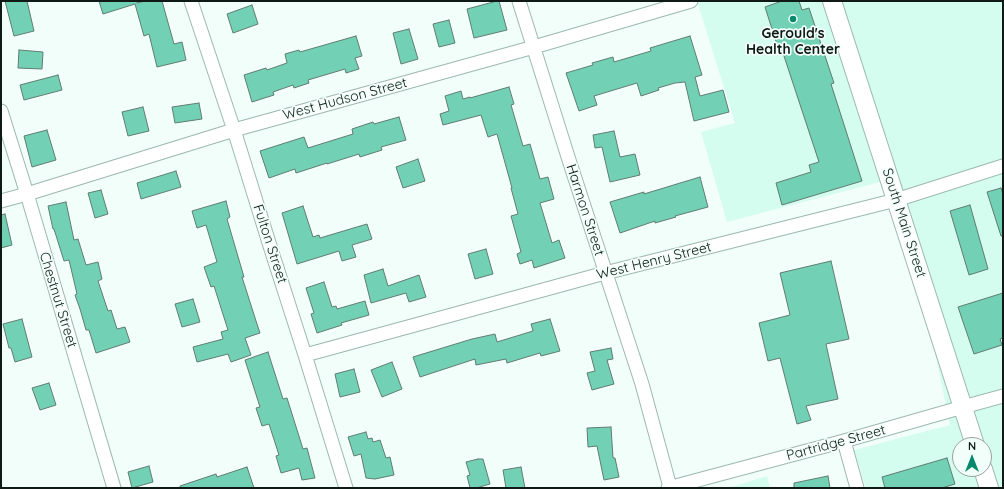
<!DOCTYPE html>
<html>
<head>
<meta charset="utf-8">
<style>
	body { margin:0 }
	#map { position:relative; width:1004px; height:489px; overflow:hidden; background:#f2fef9; font-family:Quicksand,sans-serif }
	canvas { display:block }
	.frame { position:absolute; inset:0; border:2px solid #0f1a17; pointer-events:none }
	.north { position:absolute; left:952px; top:437px; width:40px; height:40px; box-sizing:border-box; background:#f2fef9; border:1px solid #97a39f; border-radius:50%; rotate:0deg; font-size:11px; font-weight:700; line-height:16px; text-align:center; color:#0f1a17 }
	.north::after { content:''; display:block; margin:auto; width:14px; height:18px; background:#07896d; clip-path:polygon(50% 0,100% 100%,50% 72%,0 100%) }
</style>
</head>
<body>
<div id="map">
<canvas width="1004" height="489"></canvas>
<div class="frame"></div>
<div class="north">N</div>
</div>
<script>
const ctx = document.querySelector('canvas').getContext('2d');
ctx.lineJoin = 'round';
function paint(path, color) { ctx.fillStyle = color; ctx.fill(path, 'evenodd'); }
const toPath = rows => new Path2D(rows.map(r => 'M' + r).join(''));
function trace(path, color, width, dash) { ctx.strokeStyle = color; ctx.lineWidth = width; ctx.lineCap = dash ? 'butt' : 'round'; ctx.setLineDash(dash || []); ctx.stroke(path); }
function label(font, color, halo, rows, align = 'center') {
  ctx.font = font + ' Quicksand,sans-serif'; ctx.lineWidth = 3.5; ctx.setLineDash([]); ctx.textBaseline = 'middle'; ctx.strokeStyle = halo; ctx.fillStyle = color; for (const [text, x, y, turn = 0] of rows) {
    ctx.save(); ctx.translate(x, y); ctx.rotate((+turn || 0) * Math.PI / 180); ctx.textAlign = isNaN(turn) ? turn : align; if (halo) ctx.strokeText(text, 0, 0); ctx.fillText(text, 0, 0); ctx.restore();
  }
}
const built = toPath([
	[697,1,1003,1,1003,488,866,488,854,450,950,425,899,177,727,222,701,132,735,123],
	[960,445,984,445,984,469,960,469],
	[767,476,770,488,728,488]
]);
const building = toPath([
	[5,1,27,1,34,31,14,36,5,1],
	[99,1,137,1,137,3,145,1,162,1,174,44,182,42,186,60,157,67,149,34,144,36,135,4,103,14,99,1],
	[497,1,499,1,507,30,474,38,467,9,497,1],
	[782,1,799,1,802,10,809,8,834,83,831,84,862,181,782,205,776,183,811,172,809,165,819,162,782,50,779,51,765,7,782,1],
	[252,5,258,24,233,33,227,14,252,5],
	[449,20,455,43,439,47,433,24,449,20],
	[409,29,418,59,401,64,393,33,409,29],
	[356,36,362,56,355,58,359,69,346,73,345,69,308,80,309,83,294,88,293,85,273,92,274,95,252,102,244,75,266,68,267,70,287,63,285,54,299,50,300,52,356,36],
	[690,36,702,75,695,77,700,96,723,90,729,112,694,121,685,82,675,83,658,88,659,90,641,96,637,83,594,96,597,105,579,111,566,73,593,65,592,63,613,57,614,62,651,51,650,48,690,36],
	[19,50,43,52,42,69,18,68,19,50],
	[58,75,62,90,24,100,20,85,58,75],
	[509,87,514,104,511,105,523,146,530,144,540,179,548,177,554,199,540,203,552,243,559,240,565,258,534,268,532,260,520,264,517,254,521,252,511,216,518,214,511,188,512,188,497,134,488,137,481,115,443,125,440,114,449,111,445,96,461,91,463,99,470,97,470,98,509,87],
	[199,103,202,119,175,123,172,107,199,103],
	[143,107,149,131,128,136,122,112,143,107],
	[399,117,406,140,381,147,382,150,360,157,359,154,327,164,327,163,296,173,295,169,269,178,260,151,304,137,308,148,353,134,352,129,373,122,374,124,399,117],
	[47,130,56,160,32,167,24,136,47,130],
	[614,131,620,157,635,154,640,175,610,182,602,147,595,148,593,135,614,131],
	[418,159,425,181,403,188,396,167,418,159],
	[176,171,181,187,141,199,137,183,176,171],
	[700,177,708,207,675,216,676,217,655,223,655,221,620,233,610,202,644,192,644,194,700,177],
	[1001,188,1003,194,1003,236,1001,236,987,192,1001,188],
	[101,190,108,214,95,218,88,193,101,190],
	[226,201,230,217,227,219,244,277,242,277,256,321,260,333,245,338,251,355,231,362,228,354,197,362,193,347,223,339,221,332,228,330,214,286,211,287,204,267,217,262,206,225,197,228,192,211,226,201],
	[66,202,74,240,78,239,86,265,98,262,102,279,98,281,108,311,111,310,117,329,125,327,130,342,96,353,89,330,86,330,80,309,75,295,77,294,69,260,64,261,54,229,53,229,48,206,66,202],
	[970,205,988,269,969,275,950,211,970,205],
	[303,206,313,237,319,235,320,238,367,224,372,239,352,245,356,257,342,261,339,251,297,264,282,213,303,206],
	[5,214,12,245,1,248,1,215,5,214],
	[486,249,493,274,475,279,468,254,486,249],
	[831,261,849,339,826,344,838,399,806,406,811,420,797,424,780,358,768,361,759,323,790,315,780,273,831,261],
	[383,269,388,286,419,275,426,297,409,302,406,293,371,303,364,275,383,269],
	[324,282,332,307,336,306,337,309,365,301,369,315,341,323,342,325,317,333,311,314,314,313,306,288,324,282],
	[1003,293,1003,338,1000,339,1002,345,974,354,958,307,1003,293],
	[193,299,200,322,182,327,175,304,193,299],
	[22,319,32,357,15,362,11,348,9,348,3,324,22,319],
	[550,319,560,351,541,356,540,353,507,363,506,359,476,365,475,359,420,377,413,357,472,339,495,334,497,342,533,331,531,324,550,319],
	[611,348,613,359,607,360,614,384,592,390,587,373,595,371,590,352,611,348],
	[268,352,283,399,287,398,303,449,307,448,315,478,302,480,299,468,281,473,276,456,279,455,269,424,262,426,256,408,260,407,245,360,268,352],
	[392,362,402,389,382,397,371,370,392,362],
	[354,369,360,392,340,397,335,374,354,369],
	[49,383,56,405,40,410,32,388,49,383],
	[611,427,613,458,615,458,619,477,604,480,597,446,588,447,587,428,611,427],
	[366,432,368,439,372,438,373,442,380,440,386,458,390,457,394,475,375,479,366,478,361,454,354,456,348,437,366,432],
	[947,458,955,484,942,488,885,488,882,477,947,458],
	[478,459,483,459,490,484,476,488,470,488,467,476,470,475,466,462,478,459],
	[149,466,153,482,132,488,128,472,149,466],
	[247,467,254,488,180,488,180,486,216,474,217,477,247,467],
	[521,467,525,488,506,488,503,470,521,467],
	[828,476,830,488,794,488,794,483,828,476]
]);
const street = toPath([
	[191,1,234,130,270,246,305,355,346,488],
	[519,1,569,160,642,384,670,487],
	[1,111,27,194,114,488],
	[1,201,27,194,234,130,534,47,691,1],
	[305,355,320,351,605,273,896,200,1003,166],
	[844,441,857,488],
	[668,488,844,441,963,407,1003,396]
]);
const secondary = toPath([
	[832,1,975,445],
	[983,469,989,488]
]);
const markers = [
	[793,19,4,"#07896d"]
];
const poiNames = [
	["Gerould's",793,34],
	["Health Center",793,50]
];
const streetNames = [
	["West Hudson Street",345,99,-15],
	["Harmon Street",585,210,72],
	["South Main Street",904,223,72],
	["Fulton Street",270,244,72],
	["West Henry Street",654,261,-14],
	["Chestnut Street",58,300,73],
	["Partridge Street",836,443,-15]
];
paint(built, '#d5fdef');
paint(building, '#72d1b4');
trace(building, '#607c72', 1);
trace(street, '#9cb9ae', 15);
trace(secondary, '#9cb9ae', 20);
trace(street, '#fff', 13);
trace(secondary, '#fff', 18);
for (const [x, y, r, color] of markers) { const dot = new Path2D(); dot.arc(x, y, r, 0, 2 * Math.PI); ctx.fillStyle = color; ctx.fill(dot); trace(dot, '#f2fef9', 1.5); }
label('bold 14px', '#0f1a17', '#f2fef9', poiNames);
label('14px', '#0f1a17', '#f2fef9', streetNames);
</script>
</body>
</html>
